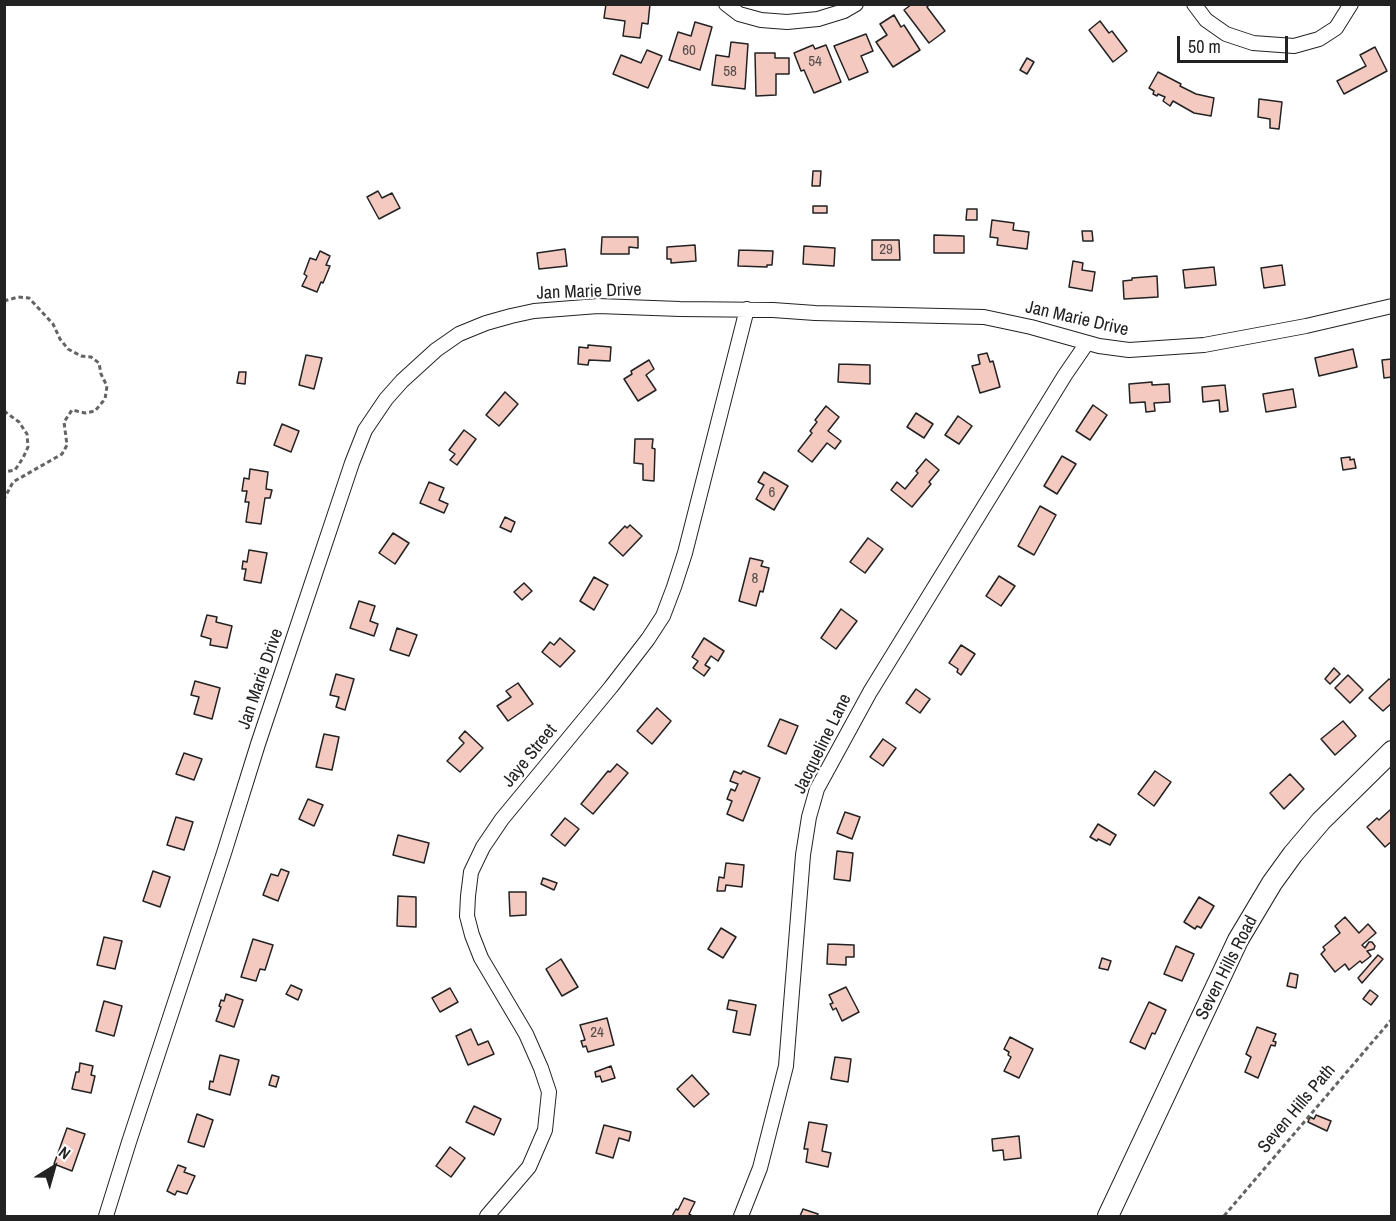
<!DOCTYPE html>
<html>
<head>
<meta charset="utf-8">
<style>
	body { margin:0 }
	#map { position:relative; width:1396px; height:1221px; overflow:hidden; background:#fff; font-family:"Archivo Narrow",sans-serif }
	canvas { display:block }
	.frame { position:absolute; inset:0; border:6px solid #222; pointer-events:none }
	.north { position:absolute; left:24px; top:1137px; width:60px; height:60px; -webkit-text-stroke:4px #fff; paint-order:stroke; rotate:37deg; font-size:16px; font-weight:700; line-height:24px; text-align:center; color:#222 }
	.north::after { content:''; display:block; margin:auto; width:21px; height:27px; background:#222; clip-path:polygon(50% 0,100% 100%,50% 72%,0 100%) }
	.scale { position:absolute; left:1177px; top:36px; width:111px; height:27px; box-sizing:border-box; border:3px solid #222; border-top:0; padding-left:8px; font-size:18px; line-height:21px; white-space:nowrap; color:#222; -webkit-text-stroke:4px #fff; paint-order:stroke }
</style>
</head>
<body>
<div id="map">
<canvas width="1396" height="1221"></canvas>
<div class="frame"></div>
<div class="north">N</div>
<div class="scale">50 m</div>
</div>
<script>
const ctx = document.querySelector('canvas').getContext('2d');
ctx.lineJoin = 'round';
function paint(path, color) { ctx.fillStyle = color; ctx.fill(path, 'evenodd'); }
const toPath = rows => new Path2D(rows.map(r => 'M' + r).join(''));
function trace(path, color, width, dash) { ctx.strokeStyle = color; ctx.lineWidth = width; ctx.lineCap = dash ? 'butt' : 'round'; ctx.setLineDash(dash || []); ctx.stroke(path); }
function label(font, color, halo, rows, align = 'center') {
  ctx.font = font + ' "Archivo Narrow",sans-serif'; ctx.lineWidth = 4.5; ctx.setLineDash([]); ctx.textBaseline = 'middle'; ctx.strokeStyle = halo; ctx.fillStyle = color; for (const [text, x, y, turn = 0] of rows) {
    ctx.save(); ctx.translate(x, y); ctx.rotate((+turn || 0) * Math.PI / 180); ctx.textAlign = isNaN(turn) ? turn : align; if (halo) ctx.strokeText(text, 0, 0); ctx.fillText(text, 0, 0); ctx.restore();
  }
}
const building = toPath([
	[606,4,650,4,648,24,642,23,640,38,623,36,625,21,604,18,606,4],
	[930,4,927,7,945,31,929,43,904,10,912,4,930,4],
	[894,15,901,27,904,25,920,50,893,67,876,42,887,35,880,24,894,15],
	[1100,21,1109,33,1112,31,1127,51,1113,62,1089,30,1100,21],
	[695,22,712,27,700,70,669,60,678,32,691,36,695,22],
	[866,34,873,51,861,56,868,72,849,80,834,46,866,34],
	[731,42,748,44,745,89,712,85,716,55,729,57,731,42],
	[813,45,815,49,826,45,841,82,814,93,804,70,801,71,794,53,813,45],
	[1375,47,1387,71,1344,94,1337,81,1366,66,1360,55,1375,47],
	[647,50,662,56,648,88,613,74,621,55,641,63,647,50],
	[755,53,775,53,775,58,789,58,789,74,776,74,776,95,756,96,755,53],
	[1027,58,1034,62,1027,74,1020,70,1027,58],
	[1158,72,1181,84,1180,86,1196,94,1214,98,1211,116,1194,113,1173,101,1170,106,1163,101,1165,97,1158,94,1157,96,1153,94,1154,91,1149,88,1158,72],
	[1259,99,1282,102,1279,129,1270,128,1270,119,1258,117,1259,99],
	[813,171,821,171,820,186,812,186,813,171],
	[378,191,382,198,392,193,400,208,379,219,367,197,378,191],
	[813,206,827,206,827,213,813,213,813,206],
	[967,209,977,209,977,220,966,220,967,209],
	[992,220,1014,223,1013,230,1029,232,1027,249,997,245,998,238,990,237,992,220],
	[1082,231,1092,231,1093,241,1083,241,1082,231],
	[934,235,964,236,964,253,934,253,934,235],
	[602,237,638,237,638,248,629,247,629,254,601,254,602,237],
	[872,240,899,240,900,260,872,260,872,240],
	[695,245,696,261,671,263,671,259,667,259,667,247,695,245],
	[804,246,835,248,834,266,803,264,804,246],
	[565,249,567,266,539,269,537,253,565,249],
	[739,250,773,251,772,265,767,265,767,267,738,266,739,250],
	[320,251,330,256,326,265,330,266,323,283,321,282,317,292,302,286,307,276,304,274,310,258,316,260,320,251],
	[1073,261,1083,263,1082,270,1095,272,1092,291,1069,287,1073,261],
	[1282,265,1285,285,1264,288,1261,268,1282,265],
	[1214,267,1216,285,1185,288,1183,270,1214,267],
	[1157,276,1158,297,1124,299,1123,281,1132,280,1132,278,1157,276],
	[588,345,611,347,610,361,589,360,588,365,578,364,579,347,588,348,588,345],
	[1353,349,1357,367,1319,376,1315,358,1353,349],
	[987,353,990,362,993,361,1000,387,980,393,972,366,980,364,978,355,987,353],
	[306,355,322,358,314,389,299,385,306,355],
	[1392,359,1392,377,1384,378,1382,360,1392,359],
	[649,360,654,369,646,375,656,390,638,401,624,379,632,374,631,371,649,360],
	[839,364,870,365,870,384,838,382,839,364],
	[239,372,246,372,245,384,237,383,239,372],
	[1152,382,1152,385,1169,384,1170,402,1154,403,1155,411,1146,412,1145,402,1130,403,1129,384,1152,382],
	[1225,385,1228,411,1220,412,1219,400,1203,402,1202,387,1225,385],
	[1293,389,1296,407,1266,412,1263,394,1293,389],
	[505,392,518,404,499,426,486,415,505,392],
	[1093,405,1107,415,1090,440,1076,431,1093,405],
	[826,406,839,417,828,431,841,441,835,449,827,443,812,462,798,451,812,433,810,431,817,422,815,420,826,406],
	[916,413,933,424,924,438,907,427,916,413],
	[958,416,972,426,959,444,945,435,958,416],
	[282,424,299,431,291,452,274,445,282,424],
	[464,430,476,439,457,465,450,460,455,454,449,450,464,430],
	[635,439,653,439,652,448,655,449,654,481,643,480,643,464,634,463,635,439],
	[1062,456,1076,464,1057,494,1044,486,1062,456],
	[1350,457,1350,460,1354,459,1356,468,1343,470,1341,458,1350,457],
	[926,459,939,470,929,482,931,484,912,507,891,490,897,482,905,489,918,473,916,471,926,459],
	[250,469,268,472,266,489,272,490,270,498,265,498,261,524,246,522,249,502,245,502,247,491,242,491,244,478,249,479,250,469],
	[764,472,788,486,774,510,756,499,764,485,758,482,764,472],
	[429,482,444,488,439,500,448,504,444,513,420,503,429,482],
	[1040,506,1056,515,1034,555,1018,546,1040,506],
	[505,517,515,522,511,532,500,527,505,517],
	[630,525,642,536,623,556,609,543,625,526,627,528,630,525],
	[393,533,409,543,395,564,379,553,393,533],
	[868,538,883,549,865,573,850,562,868,538],
	[249,550,267,553,261,583,244,580,246,569,242,569,243,561,247,562,249,550],
	[750,558,763,561,761,566,769,568,763,592,760,591,756,606,739,601,750,558],
	[999,576,1015,586,1001,606,986,596,999,576],
	[594,577,608,585,594,610,580,601,594,577],
	[524,583,532,591,522,600,514,592,524,583],
	[359,601,375,606,370,621,378,624,374,636,350,628,359,601],
	[841,609,857,621,836,649,821,638,841,609],
	[207,615,217,617,216,622,232,626,227,648,210,645,211,639,201,636,207,615],
	[397,628,417,635,409,656,390,650,397,628],
	[560,638,575,651,560,667,542,652,550,642,554,645,560,638],
	[704,638,724,651,718,661,711,656,705,665,710,668,704,676,693,668,698,661,692,657,704,638],
	[961,645,975,654,961,675,957,672,958,669,949,663,961,645],
	[1334,668,1340,674,1330,684,1325,679,1334,668],
	[336,674,354,679,345,710,336,707,339,697,330,695,336,674],
	[1348,675,1363,690,1350,703,1335,688,1348,675],
	[1389,679,1392,681,1392,703,1383,711,1369,698,1389,679],
	[195,681,220,688,212,719,194,714,199,697,191,695,195,681],
	[518,683,533,704,508,721,497,706,511,697,506,691,518,683],
	[916,689,930,699,920,713,906,703,916,689],
	[657,708,671,721,652,744,637,731,657,708],
	[780,719,798,726,786,754,768,746,780,719],
	[1343,721,1356,736,1335,755,1321,739,1343,721],
	[465,731,483,748,460,772,447,761,464,743,459,738,465,731],
	[324,734,339,737,332,770,316,767,324,734],
	[883,739,896,748,883,766,870,757,883,739],
	[184,753,202,759,194,780,176,774,184,753],
	[617,764,628,773,593,814,581,804,608,771,610,772,617,764],
	[734,771,741,774,743,771,760,778,743,821,727,814,732,801,727,799,731,789,735,791,738,784,730,781,734,771],
	[1155,771,1171,782,1154,806,1138,794,1155,771],
	[1290,774,1304,789,1284,809,1270,793,1290,774],
	[308,799,323,805,314,826,299,819,308,799],
	[1390,810,1392,812,1392,841,1385,847,1367,827,1377,818,1379,820,1390,810],
	[845,812,860,817,852,839,837,833,845,812],
	[176,817,193,822,184,850,167,845,176,817],
	[565,818,579,829,565,846,551,835,565,818],
	[1098,824,1116,835,1110,845,1098,839,1097,841,1090,837,1098,824],
	[398,835,429,843,424,863,393,855,398,835],
	[837,851,853,853,850,881,834,879,837,851],
	[726,863,744,865,742,887,726,885,725,891,717,891,719,877,724,878,726,863],
	[281,869,289,872,278,901,263,895,271,874,278,876,281,869],
	[153,871,170,877,160,907,143,901,153,871],
	[543,878,557,883,554,890,541,884,543,878],
	[509,892,526,892,526,915,510,916,509,892],
	[398,896,416,897,416,927,397,926,398,896],
	[1199,897,1214,906,1201,928,1197,926,1195,929,1184,922,1199,897],
	[1345,917,1359,933,1368,924,1376,933,1362,945,1365,948,1369,942,1372,942,1375,946,1374,949,1367,951,1371,956,1362,963,1360,961,1349,970,1345,964,1335,972,1321,954,1325,950,1323,947,1340,933,1335,926,1345,917],
	[721,928,736,937,723,958,708,949,721,928],
	[104,937,122,941,115,969,97,965,104,937],
	[253,939,273,945,265,970,260,969,256,981,241,977,253,939],
	[828,944,854,945,854,957,846,957,846,965,827,964,828,944],
	[1176,946,1194,954,1182,981,1164,974,1176,946],
	[1378,955,1383,959,1362,983,1358,978,1378,955],
	[1102,958,1111,961,1108,970,1099,968,1102,958],
	[561,959,578,987,562,996,546,969,561,959],
	[1290,973,1298,975,1296,988,1287,986,1290,973],
	[291,985,302,990,298,1000,286,994,291,985],
	[846,987,859,1012,842,1021,836,1008,833,1010,830,1004,833,1003,829,995,846,987],
	[450,988,458,1002,440,1012,432,998,450,988],
	[1370,990,1378,996,1371,1005,1363,999,1370,990],
	[226,994,243,1000,234,1027,216,1021,221,1007,219,1006,221,1000,224,1001,226,994],
	[729,1000,756,1005,750,1035,733,1032,737,1011,727,1009,729,1000],
	[104,1001,122,1006,114,1036,96,1031,104,1001],
	[1149,1002,1166,1010,1155,1034,1152,1033,1145,1049,1130,1042,1149,1002],
	[607,1018,614,1045,588,1052,586,1046,583,1047,581,1041,585,1040,580,1025,607,1018],
	[1257,1027,1276,1034,1273,1041,1276,1042,1275,1046,1271,1045,1258,1078,1245,1072,1251,1057,1246,1054,1257,1027],
	[471,1029,478,1045,488,1041,494,1054,468,1065,456,1036,471,1029],
	[1010,1037,1033,1049,1019,1078,1004,1071,1011,1057,1008,1055,1009,1052,1004,1049,1010,1037],
	[220,1055,239,1060,230,1095,209,1089,210,1081,213,1082,220,1055],
	[835,1057,851,1059,848,1082,831,1079,835,1057],
	[80,1063,93,1066,91,1075,95,1076,91,1093,72,1089,76,1072,79,1072,80,1063],
	[611,1066,615,1078,602,1082,600,1076,596,1077,595,1072,611,1066],
	[272,1075,279,1077,276,1087,269,1085,272,1075],
	[692,1075,709,1094,694,1107,677,1089,692,1075],
	[474,1106,501,1119,494,1135,466,1122,474,1106],
	[197,1114,213,1120,204,1147,188,1142,197,1114],
	[1316,1115,1331,1121,1327,1131,1308,1122,1310,1117,1314,1119,1316,1115],
	[809,1122,827,1125,822,1151,831,1153,828,1167,806,1162,808,1149,804,1149,809,1122],
	[604,1125,631,1132,629,1141,619,1138,613,1158,596,1153,604,1125],
	[67,1128,85,1134,72,1171,54,1164,67,1128],
	[1019,1136,1021,1158,1004,1160,1003,1150,993,1151,992,1139,1019,1136],
	[450,1147,465,1158,451,1177,436,1166,450,1147],
	[178,1165,186,1168,184,1172,195,1176,187,1194,177,1191,175,1195,167,1191,178,1165],
	[684,1198,695,1202,689,1214,691,1215,691,1216,672,1216,676,1209,678,1210,684,1198],
	[803,1209,818,1214,817,1216,800,1216,803,1209]
]);
const path = toPath([
	[4,301,18,297,29,298,53,324,60,339,68,349,81,356,91,357,99,363,101,374,107,386,105,399,95,411,85,413,72,410,64,422,67,445,62,454,13,482,4,499],
	[4,411,19,422,27,434,28,447,23,458,15,470,4,472],
	[1224,1216,1392,1019]
]);
const street = toPath([
	[726,4,739,14,761,20,787,22,818,19,844,11,856,4],
	[1194,4,1206,20,1226,34,1253,43,1294,46,1319,39,1336,28,1351,4],
	[106,1216,129,1142,224,853,258,744,352,463,365,430,386,399,402,381,436,350,459,334,486,323,511,316,534,311,598,306,680,309,773,310,815,313,984,317,1031,327,1099,346,1129,350,1204,345,1306,326,1392,306],
	[487,1216,529,1167,545,1130,549,1092,541,1068,526,1034,481,958,472,935,467,916,468,896,471,872,483,847,502,819,611,687,648,639,663,616,674,587,685,553,747,309],
	[741,1216,760,1168,786,1066,803,855,809,817,817,789,870,692,1065,375,1087,343]
]);
const secondary = toPath([
	[1108,1216,1238,940,1272,883,1293,854,1321,821,1392,751]
]);
const numberNames = [
	["60",689,51],
	["54",815,62],
	["58",730,72],
	["29",886,250],
	["6",772,493],
	["8",755,579],
	["24",597,1033]
];
const streetNames = [
	["Jan Marie Drive",589,292,-2],
	["Jan Marie Drive",1077,319,13],
	["Jan Marie Drive",261,679,-71],
	["Jacqueline Lane",823,744,-64],
	["Jaye Street",530,756,-51],
	["Seven Hills Road",1227,968,-63],
	["Seven Hills Path",1297,1109,-50]
];
paint(building, '#f3c9c0');
trace(building, '#222', 1.5);
trace(street, '#222', 16);
trace(secondary, '#222', 22);
trace(path, '#646464', 3, [4.5, 3]);
trace(street, '#fff', 14);
trace(secondary, '#fff', 20);
label('15px', '#564c4a', null, numberNames);
label('18px', '#222', '#fff', streetNames);
</script>
</body>
</html>
